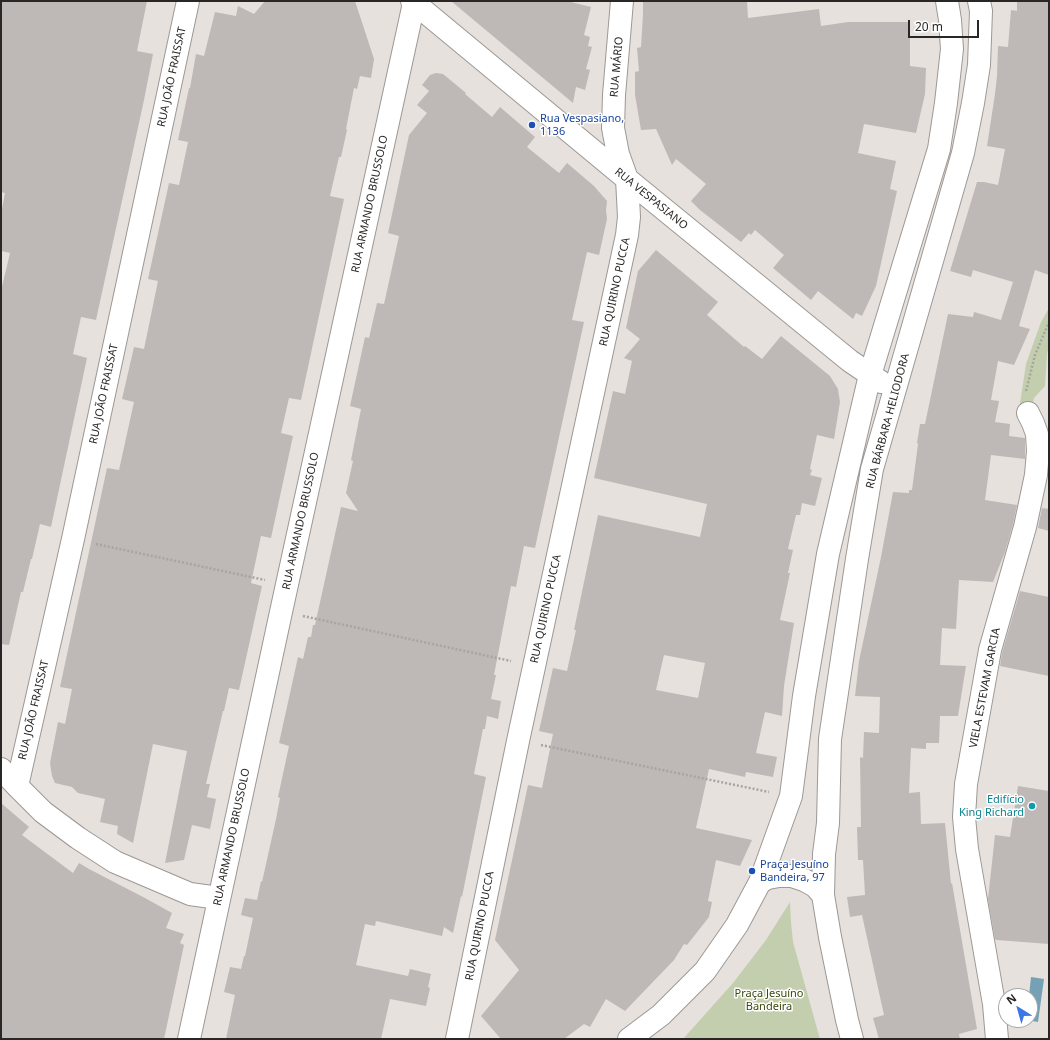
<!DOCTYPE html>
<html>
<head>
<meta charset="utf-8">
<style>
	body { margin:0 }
	#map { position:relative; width:1050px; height:1040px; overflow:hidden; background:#e6e1dd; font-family:"Noto Sans",sans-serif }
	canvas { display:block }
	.frame { position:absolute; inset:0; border:2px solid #292726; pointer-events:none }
	.north { position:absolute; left:998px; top:988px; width:40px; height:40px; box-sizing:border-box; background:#fff; border:1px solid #a9a9a8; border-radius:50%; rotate:323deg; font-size:11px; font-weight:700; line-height:16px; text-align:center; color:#292726 }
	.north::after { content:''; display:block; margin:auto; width:14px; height:18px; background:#3c77e6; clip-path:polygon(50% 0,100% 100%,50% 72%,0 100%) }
	.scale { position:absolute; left:908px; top:20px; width:71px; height:18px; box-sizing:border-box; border:2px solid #292726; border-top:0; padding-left:5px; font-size:12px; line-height:14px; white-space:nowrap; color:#292726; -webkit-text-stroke:3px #fff; paint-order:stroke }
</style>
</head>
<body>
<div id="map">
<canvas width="1050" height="1040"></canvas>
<div class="frame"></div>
<div class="north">N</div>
<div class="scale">20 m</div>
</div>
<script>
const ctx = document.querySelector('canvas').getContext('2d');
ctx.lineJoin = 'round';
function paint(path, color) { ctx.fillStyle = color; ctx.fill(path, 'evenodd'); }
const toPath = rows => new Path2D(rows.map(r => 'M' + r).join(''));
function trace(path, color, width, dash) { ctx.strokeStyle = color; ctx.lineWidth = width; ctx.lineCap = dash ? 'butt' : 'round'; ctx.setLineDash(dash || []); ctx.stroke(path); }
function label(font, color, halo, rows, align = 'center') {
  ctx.font = font + ' "Noto Sans",sans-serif'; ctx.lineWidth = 3; ctx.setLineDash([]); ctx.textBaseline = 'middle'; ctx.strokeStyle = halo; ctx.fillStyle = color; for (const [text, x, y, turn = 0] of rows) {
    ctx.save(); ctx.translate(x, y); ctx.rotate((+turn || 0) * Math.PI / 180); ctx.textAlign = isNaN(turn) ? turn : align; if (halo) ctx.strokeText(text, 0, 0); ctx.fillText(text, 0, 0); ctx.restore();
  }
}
const green = toPath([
	[1049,308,1049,345,1047,354,1045,386,1034,398,1031,410,1019,410,1026,364,1041,322],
	[790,902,791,922,793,942,798,960,820,1039,683,1039,733,983,766,940]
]);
const water = toPath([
	[1031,977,1044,979,1038,1022,1026,1020,1030,1020,1030,996,1029,996]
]);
const building = toPath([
	[1,1,147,1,137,51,153,54,144,100,96,320,81,317,73,354,87,358,51,527,40,524,32,559,31,559,23,592,21,592,9,645,1,644,1,291,10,253,1,251,1,214,5,193,1,192],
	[265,1,355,1,374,59,371,78,360,76,357,89,354,88,346,129,347,130,341,157,339,157,330,196,344,199,301,400,289,398,281,433,293,436,271,538,261,536,251,583,262,586,239,690,229,688,224,711,223,711,206,784,210,784,207,797,216,799,210,829,192,825,184,860,165,863,187,751,153,744,133,843,117,834,118,826,100,822,105,799,78,793,72,787,55,783,52,776,50,763,58,722,65,724,72,689,60,687,107,468,119,470,134,402,122,399,134,347,144,349,158,281,148,279,169,183,179,185,188,142,178,140,189,88,190,88,196,54,204,56,215,12,236,16,238,6,254,14],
	[451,1,567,1,591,7,584,35,590,37,588,46,592,47,586,69,590,70,585,90,576,87,573,103],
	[664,1,747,1,748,18,819,9,821,26,848,22,910,22,910,66,926,68,925,94,916,133,864,124,858,153,896,161,890,189,897,191,876,286,862,316,856,313,853,319,818,291,811,300,773,268,784,255,755,230,751,235,749,233,741,242,700,210,691,201,706,184,676,159,672,165,656,129,641,130,635,95,635,72,639,71,637,48,641,47,643,14,643,2],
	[1017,1,1049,1,1049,275,1035,270,1019,326,1030,329,1014,365,998,361,991,400,999,401,995,422,1010,424,1009,436,1025,438,1025,459,991,455,985,500,1017,505,1013,524,1005,552,993,582,959,580,956,629,942,628,940,665,966,666,958,716,940,716,939,743,926,743,926,749,911,748,909,793,920,792,921,824,945,823,951,884,952,883,977,1029,959,1034,960,1039,879,1039,873,1018,884,1015,862,915,850,917,847,897,865,895,863,860,858,860,857,827,861,827,860,757,863,758,864,732,879,733,880,697,855,696,859,661,881,557,893,492,909,493,909,490,912,490,918,444,917,443,920,424,925,424,948,314,973,317,974,312,1001,320,1013,282,973,270,971,277,950,271,977,182,984,182,998,185,1005,149,987,146,995,94,997,76,998,46,1008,47,1011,10,1017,11],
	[436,73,443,74,466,93,465,94,492,117,500,107,535,137,527,147,559,173,567,163,594,186,607,201,606,210,607,219,599,255,587,252,572,320,584,322,535,548,524,546,516,587,511,586,494,675,496,675,491,699,501,701,498,719,487,716,485,729,483,729,474,774,486,777,462,897,461,896,453,933,444,927,442,936,376,921,375,926,365,924,356,965,408,976,410,969,431,974,428,987,430,988,426,1006,390,999,381,1039,226,1039,235,995,224,992,230,967,241,969,244,956,245,956,253,918,241,915,245,898,257,900,261,881,262,882,276,819,280,798,278,797,289,746,279,743,298,657,303,659,308,637,311,637,313,625,315,625,341,507,358,511,346,493,353,461,351,460,361,409,350,406,365,337,369,338,377,303,384,304,399,236,388,233,409,135,427,113,417,105,429,91,422,85,430,75],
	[656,250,718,302,707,315,744,347,745,346,762,359,781,336,830,376,838,389,840,402,834,439,817,435,810,469,812,470,810,475,822,478,815,506,802,503,800,515,796,515,788,549,793,550,788,573,790,573,780,620,794,623,784,686,782,716,765,712,756,753,777,757,773,777,746,772,745,777,709,769,696,828,752,840,740,866,716,860,708,901,712,902,709,917,687,945,684,944,674,960,625,1011,606,999,590,1027,584,1024,564,1039,501,1039,481,1016,519,970,495,940,528,785,542,788,553,734,539,731,553,668,567,671,576,630,574,630,598,515,700,537,707,504,594,478,613,391,625,394,632,361,624,358,640,339,626,328,638,271],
	[664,655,705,663,698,698,656,690],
	[1042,508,1049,509,1049,531,1038,528],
	[1020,591,1049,597,1049,676,1000,666,1002,653],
	[1018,786,1049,791,1049,944,997,940,995,939,988,899,995,835,1010,837],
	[1,803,29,827,22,835,73,873,79,863,89,869,145,898,172,913,166,928,184,934,180,943,184,945,164,1039,1,1039]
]);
const path = toPath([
	[1026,391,1035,355,1049,322],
	[96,544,265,580],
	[303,616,511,661],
	[541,745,769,792]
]);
const minor = toPath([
	[412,1,627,179,850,361,881,382],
	[1,769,17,786,43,812,78,838,115,862,190,894,219,898],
	[17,786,73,539,188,1],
	[760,882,768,878,779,876,792,876,804,880,815,886,823,895],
	[189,1039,281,612,414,3],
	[457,1039,518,741,627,235,629,217,627,179,618,154,613,128,614,95,622,1],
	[629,1039,661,1015,705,971,737,925,760,882,791,796,804,696,828,554,870,375,939,149,946,103,952,49,950,20,947,1],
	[852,1039,847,1020,830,937,823,895,824,854,828,823,830,739,857,559,872,469,963,153,973,103,979,65,981,11,979,1],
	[997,1039,994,1004,967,849,964,817,966,784,990,650,1025,527,1036,475,1038,451,1037,434,1033,423,1028,413]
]);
const markers = [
	[532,125,4,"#1a4fb4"],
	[1032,806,4,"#0f9aa8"],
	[752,871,4,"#1a4fb4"]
];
const streetNames = [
	["RUA MÁRIO",617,67,-85],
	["RUA JOÃO FRAISSAT",172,77,-78],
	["RUA VESPASIANO",651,199,39],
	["RUA ARMANDO BRUSSOLO",370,204,-78],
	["RUA QUIRINO PUCCA",615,292,-78],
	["RUA JOÃO FRAISSAT",104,394,-78],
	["RUA BÁRBARA HELIODORA",888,421,-75],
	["RUA ARMANDO BRUSSOLO",301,521,-78],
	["RUA QUIRINO PUCCA",546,609,-78],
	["VIELA ESTEVAM GARCIA",985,688,-79],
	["RUA JOÃO FRAISSAT",34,710,-77],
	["RUA ARMANDO BRUSSOLO",232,837,-78],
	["RUA QUIRINO PUCCA",480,926,-79]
];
const transitNames = [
	["Rua Vespasiano,",540,119],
	["1136",540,132],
	["Praça Jesuíno",760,865],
	["Bandeira, 97",760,878]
];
const cultureNames = [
	["Edifício",1024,800],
	["King Richard",1024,813]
];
const parkNames = [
	["Praça Jesuíno",769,994],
	["Bandeira",769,1007]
];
paint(green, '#c3ceaf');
paint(water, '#76a0b5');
paint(building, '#beb9b6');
trace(minor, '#9d9895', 24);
trace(path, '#a8a4a1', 2.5, [2, 2]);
trace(minor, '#fff', 22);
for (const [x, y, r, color] of markers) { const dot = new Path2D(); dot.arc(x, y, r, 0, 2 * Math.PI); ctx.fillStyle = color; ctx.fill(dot); trace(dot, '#fff', 1.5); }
label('11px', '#292726', '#fff', streetNames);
label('11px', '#164399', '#fff', transitNames, 'left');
label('11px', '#0d838f', '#fff', cultureNames, 'right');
label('11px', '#39480a', '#fff', parkNames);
</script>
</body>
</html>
